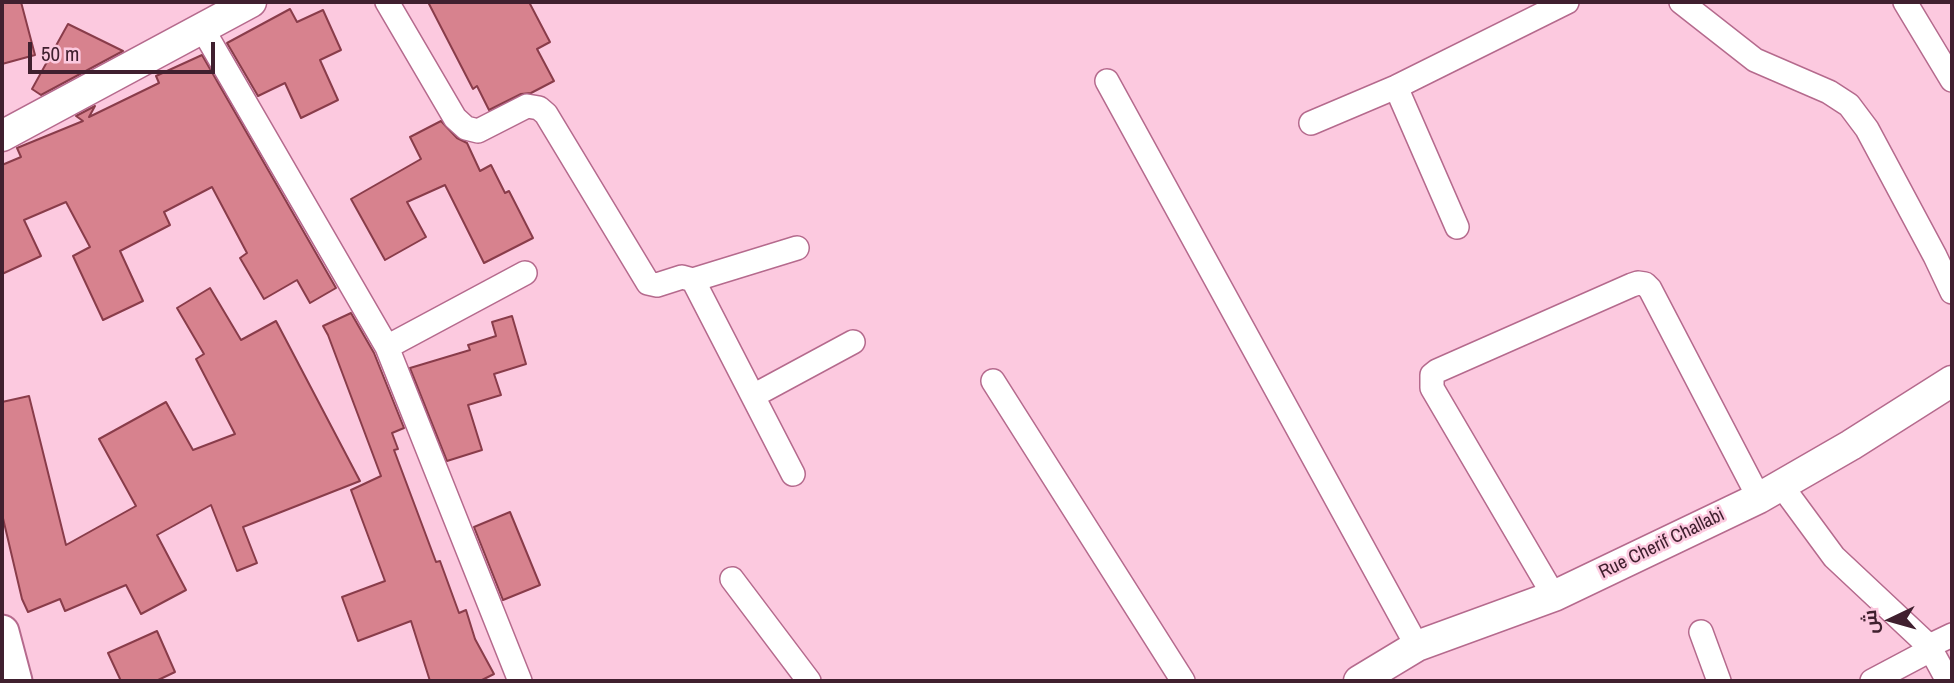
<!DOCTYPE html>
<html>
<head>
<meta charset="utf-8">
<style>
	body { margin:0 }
	#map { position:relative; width:1954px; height:683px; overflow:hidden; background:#fcc9df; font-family:"Archivo Narrow",Cairo,sans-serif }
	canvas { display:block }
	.frame { position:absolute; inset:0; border:4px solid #40202f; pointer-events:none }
	.north { position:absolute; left:1856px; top:585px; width:70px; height:70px; -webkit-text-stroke:5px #fcc9df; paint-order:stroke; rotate:265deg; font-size:19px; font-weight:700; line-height:28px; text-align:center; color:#40202f }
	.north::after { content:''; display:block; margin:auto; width:24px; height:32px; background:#40202f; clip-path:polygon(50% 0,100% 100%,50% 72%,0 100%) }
	.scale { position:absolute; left:28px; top:42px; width:187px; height:32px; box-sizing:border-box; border:4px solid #40202f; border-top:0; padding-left:9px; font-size:21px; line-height:24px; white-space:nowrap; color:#40202f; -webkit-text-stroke:5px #fcc9df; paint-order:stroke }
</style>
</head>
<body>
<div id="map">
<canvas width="1954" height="683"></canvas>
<div class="frame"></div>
<div class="north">ش</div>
<div class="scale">50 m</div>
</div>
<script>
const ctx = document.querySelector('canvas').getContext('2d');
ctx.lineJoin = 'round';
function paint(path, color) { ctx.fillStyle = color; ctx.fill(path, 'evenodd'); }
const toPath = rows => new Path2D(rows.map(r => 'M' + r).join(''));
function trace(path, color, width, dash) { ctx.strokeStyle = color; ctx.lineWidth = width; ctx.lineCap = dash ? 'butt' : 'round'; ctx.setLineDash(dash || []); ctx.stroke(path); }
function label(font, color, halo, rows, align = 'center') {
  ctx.font = font + ' "Archivo Narrow",sans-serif'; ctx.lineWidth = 5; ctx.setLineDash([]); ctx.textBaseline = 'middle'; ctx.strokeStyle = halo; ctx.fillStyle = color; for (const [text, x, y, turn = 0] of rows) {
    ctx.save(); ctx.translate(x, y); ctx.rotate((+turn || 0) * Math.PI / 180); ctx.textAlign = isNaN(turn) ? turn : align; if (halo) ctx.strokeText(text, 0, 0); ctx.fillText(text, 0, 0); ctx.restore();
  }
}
const building = toPath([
	[2,2,21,2,35,55,2,64,2,2],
	[428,2,529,2,550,42,537,49,554,81,531,93,521,94,489,110,477,86,473,89,428,2],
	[290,9,297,22,323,10,341,50,320,60,338,100,301,118,285,83,258,96,227,43,290,9],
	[68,24,123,51,41,95,32,89,68,24],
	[202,55,336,288,310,303,297,280,264,299,240,258,247,253,212,187,164,212,170,225,120,251,143,301,103,320,73,256,90,247,66,202,24,220,41,256,2,274,2,165,21,157,17,148,83,121,76,116,95,106,89,117,159,83,156,76,202,55],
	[441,121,457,138,467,143,480,171,491,165,505,193,509,191,533,238,484,263,445,185,407,202,426,237,385,260,351,199,421,159,410,137,441,121],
	[210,288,241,340,276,321,360,481,243,527,257,563,237,571,211,505,157,535,186,590,141,614,126,585,65,611,60,599,28,612,22,599,2,514,2,402,29,396,66,545,136,506,99,439,166,402,193,450,235,434,196,359,204,354,177,308,210,288],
	[351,313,374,353,404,428,392,433,398,449,394,450,436,562,440,561,459,613,466,610,475,639,494,674,480,681,430,681,411,621,358,641,342,597,385,581,351,490,381,476,328,335,323,326,351,313],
	[512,316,526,364,494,374,501,395,468,405,482,450,447,461,410,368,470,350,468,345,496,336,492,322,512,316],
	[510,512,540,585,503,600,474,527,510,512],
	[157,631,175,672,156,681,121,681,108,653,157,631]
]);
const minor = toPath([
	[387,2,455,118,466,128,478,131,527,106,539,108,546,114,648,283,657,285,682,277,693,280,793,474],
	[1681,2,1755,60,1829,92,1849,105,1867,129,1935,256,1952,292],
	[1905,2,1952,80],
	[202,28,387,347,525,273],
	[1107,81,1417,646],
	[1396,87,1457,227],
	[1311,123,1396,87,1567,2],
	[693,280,797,248],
	[387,347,520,681],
	[993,381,1183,681],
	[753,396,853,342],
	[1781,485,1834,557,1929,646,1952,635],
	[732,579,809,681],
	[1554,596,1432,388,1432,375,1437,371,1632,285,1638,283,1645,284,1650,289,1759,498],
	[1701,632,1719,681],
	[1872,681,1921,655,1929,646,1948,681]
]);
const tertiary = toPath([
	[2,136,251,2],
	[1359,681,1417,646,1554,596,1759,498,1851,445,1952,381]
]);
const secondary = toPath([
	[2,632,15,681]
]);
const streetNames = [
	["Rue Cherif Challabi",1662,544,-26]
];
paint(building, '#d7828e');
trace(building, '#893c4a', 2);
trace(minor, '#b56a8d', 26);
trace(tertiary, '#b56a8d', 33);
trace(secondary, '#b56a8d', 37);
trace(minor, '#fff', 23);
trace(tertiary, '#fff', 30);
trace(secondary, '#fff', 33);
label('19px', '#40202f', '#fcc9df', streetNames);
</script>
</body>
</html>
